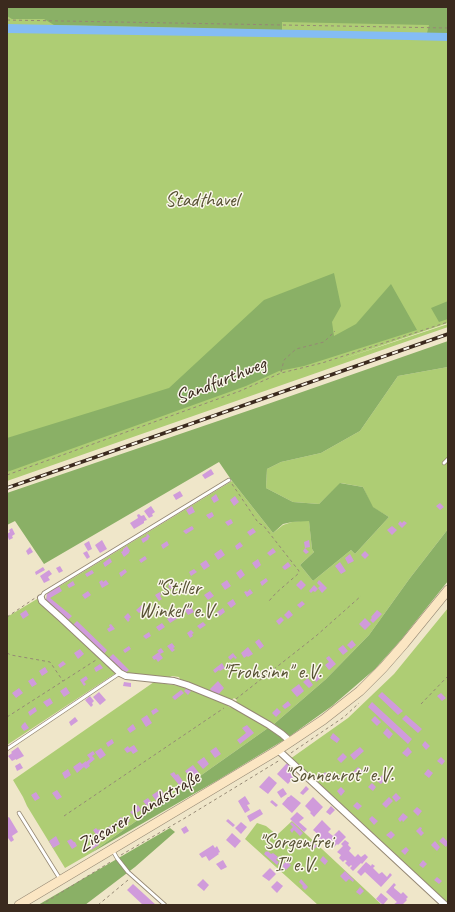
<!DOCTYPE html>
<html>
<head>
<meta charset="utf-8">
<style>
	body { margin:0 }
	#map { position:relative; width:455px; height:912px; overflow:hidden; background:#efe6c9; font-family:Caveat,sans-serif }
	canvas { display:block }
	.frame { position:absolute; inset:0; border:8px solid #3b2a1e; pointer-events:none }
</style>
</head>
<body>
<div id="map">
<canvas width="455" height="912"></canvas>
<div class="frame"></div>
</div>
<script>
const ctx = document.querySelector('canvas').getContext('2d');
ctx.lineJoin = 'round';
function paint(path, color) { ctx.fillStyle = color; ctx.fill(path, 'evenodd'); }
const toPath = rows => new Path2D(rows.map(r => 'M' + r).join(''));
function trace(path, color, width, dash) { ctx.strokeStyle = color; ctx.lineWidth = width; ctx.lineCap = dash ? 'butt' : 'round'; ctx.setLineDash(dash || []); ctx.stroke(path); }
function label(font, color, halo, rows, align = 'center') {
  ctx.font = font + ' Caveat,sans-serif'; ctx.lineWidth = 3; ctx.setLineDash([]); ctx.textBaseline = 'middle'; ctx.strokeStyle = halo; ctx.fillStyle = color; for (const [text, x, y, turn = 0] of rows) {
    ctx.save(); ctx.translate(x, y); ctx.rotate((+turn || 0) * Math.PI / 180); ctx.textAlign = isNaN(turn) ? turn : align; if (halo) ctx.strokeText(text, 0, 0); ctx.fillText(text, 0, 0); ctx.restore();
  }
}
const green = toPath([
	[7,7,448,7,448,323,339,360,448,324,448,327,7,481],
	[448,367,448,529,410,578,369,635,326,679,274,724,267,721,235,703,237,700,234,698,230,701,180,679,179,677,172,676,170,677,125,673,46,601,47,594,232,481,273,533,283,525,292,522,309,520,312,549,314,552,300,565,313,581,351,550,355,554,389,517,372,507,363,487,341,483,319,504,293,502,266,488,267,469,281,462,321,453,360,431,398,376],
	[37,599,116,673,7,745,7,617],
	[448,608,448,905,290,759,348,718,394,674],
	[154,682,186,687,226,703,229,707,236,708,268,728,91,853,65,868,27,806,23,797,13,780],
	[292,821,382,905,318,905,245,839,257,823,266,826,277,835]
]);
const forest = toPath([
	[8,7,131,7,133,8,138,7,448,7,448,33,427,33,429,25,282,22,282,30,54,25,44,19,12,19,7,16],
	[334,273,341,306,332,322,334,336,356,324,391,284,417,330,304,366,279,371,246,386,7,472,7,438,169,388,264,300],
	[448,301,448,319,439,322,431,308],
	[448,341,448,367,398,376,360,431,321,453,281,462,267,469,266,488,293,502,319,504,340,483,363,487,373,507,389,517,355,554,351,550,313,581,300,565,314,552,312,549,309,521,292,522,283,524,273,533,232,481,219,462,44,564,15,521,7,525,7,493,262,406],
	[448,529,448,581,400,641,375,669,332,706,290,736,274,724,326,679,369,635,410,578],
	[268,728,284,740,218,780,91,853],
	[170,828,175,832,135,867,85,905,38,905]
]);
const water = toPath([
	[7,24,448,33,448,41,330,38,7,33]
]);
const building = toPath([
	[211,469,214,474,205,479,202,475],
	[180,491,183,496,176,500,173,495],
	[216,494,219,500,214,503,211,498],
	[235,496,239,502,234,506,230,500],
	[440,503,444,507,440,510,436,506],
	[151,506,155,512,152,514,153,516,149,518,144,511],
	[192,506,195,512,189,515,186,510],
	[212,512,214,516,209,519,206,515],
	[139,514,141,516,144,515,147,520,144,521,144,523,134,529,130,523,138,518,137,515],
	[231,519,233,523,228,526,225,522],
	[400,521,402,523,404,521,407,523,402,528,398,524],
	[192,526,194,529,186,534,183,531],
	[392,526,397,530,392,535,387,530],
	[12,528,15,534,12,536,13,538,9,540,7,534,10,532,9,530],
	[253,528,256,532,250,536,247,532],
	[148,534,150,537,148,538,149,539,143,543,141,539,147,536,146,535],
	[102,540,107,549,100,553,95,545],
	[309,540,310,547,305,548,309,552,306,554,303,551,305,548,304,542],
	[89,541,92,549,88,551,84,544],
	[167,541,169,545,163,549,161,545],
	[240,542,243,546,237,550,235,546],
	[127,546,130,551,129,552,129,553,124,557,121,552,123,551,123,549],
	[30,547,33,552,28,555,26,551],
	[273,548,276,552,270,556,267,553],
	[221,549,225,555,218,560,214,554],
	[87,551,90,557,87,559,83,553],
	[365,551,369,555,365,559,361,555],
	[350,554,354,561,348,564,345,558],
	[145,556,147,559,141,563,139,560],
	[110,558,112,562,105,567,103,563],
	[258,559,261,565,256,569,252,563],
	[206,560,210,566,204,570,200,564],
	[288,562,291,566,285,570,282,567],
	[340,562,346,571,341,574,335,566],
	[60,566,63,571,59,573,56,568],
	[43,567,45,570,36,575,35,572],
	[125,569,127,572,121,577,119,573],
	[194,569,197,572,191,576,189,572],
	[241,569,245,575,240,579,236,573],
	[49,570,52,574,48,577,50,580,44,583,40,576],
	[92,570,94,573,87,577,85,574],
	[266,578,268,581,262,586,260,582],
	[102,580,103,582,106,580,109,584,102,588,99,582],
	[227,580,231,586,225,590,221,584],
	[301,580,306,585,301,590,296,585],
	[319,580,327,588,322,593,318,588,320,586,317,583],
	[73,581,75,585,69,588,67,585],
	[174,582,178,587,174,591,172,588,170,589,168,586],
	[314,585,318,589,315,592,313,591,311,593,309,591],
	[59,586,62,591,50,598,72,616,68,620,46,601,47,594],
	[250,589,253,593,247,597,244,592,246,591,247,592],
	[88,591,91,595,85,599,82,595],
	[210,591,214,596,208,600,204,595],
	[160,592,161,595,160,596,162,599,159,601,155,595],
	[233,599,236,604,231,608,227,603],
	[302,601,305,604,300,608,297,605],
	[143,604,146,608,139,613,136,610],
	[190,605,194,612,188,615,184,609],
	[223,608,225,612,220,616,217,612],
	[26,610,29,615,23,619,20,614],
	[289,610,293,615,288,619,284,615],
	[377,610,382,614,373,623,370,620,372,618,371,617],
	[128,613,131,617,129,619,130,620,128,622,124,617],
	[175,614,178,618,170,623,167,619],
	[281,617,284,620,279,625,276,621],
	[365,618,371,624,365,630,359,624],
	[77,621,107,650,104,654,73,625],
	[203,622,206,625,200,629,197,626],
	[162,623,165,627,159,631,156,627],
	[111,624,115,629,109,632,107,629,110,627,109,625],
	[191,630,194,633,192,634,193,636,190,638,187,633],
	[149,632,151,636,146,639,143,636],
	[259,639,264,646,260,649,255,642],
	[352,640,356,645,351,649,347,645],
	[172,643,175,647,173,648,175,650,172,652,167,646],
	[343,645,348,651,343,655,338,649],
	[129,646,131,649,125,653,123,650],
	[248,647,253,654,248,657,247,656,244,658,241,653],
	[161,648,164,652,160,654,163,658,158,662,156,659,154,660,152,657,159,652,157,651],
	[80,649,84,654,78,659,74,653],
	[233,653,237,658,235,659,234,657,230,660,228,657],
	[113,654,129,670,125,673,109,658],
	[329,656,336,664,329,670,325,665,329,662,326,658],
	[63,661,66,664,60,668,58,665],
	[222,663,225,668,220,671,219,670,215,673,213,670],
	[100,664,103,668,96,672,94,668],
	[45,667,48,672,42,676,39,671],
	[317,673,321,678,316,682,313,677],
	[86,676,88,679,84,682,86,684,84,686,80,680],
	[33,678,37,684,32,687,28,681],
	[308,678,313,685,309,688,303,682],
	[218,681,224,688,218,695,213,693,210,689],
	[124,682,131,683,131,687,123,686],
	[299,684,304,691,297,697,291,690],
	[66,687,70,693,64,697,60,691],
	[19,688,23,693,16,698,12,693],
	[187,688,191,691,188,695,184,691],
	[181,690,184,693,175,700,172,697],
	[99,692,106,700,100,705,93,697],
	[382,692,403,711,398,715,378,696],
	[441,693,446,698,442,701,437,696],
	[90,696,94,701,92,703,93,705,91,707,85,700],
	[50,698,53,703,47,707,43,702],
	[288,701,291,705,285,709,282,706],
	[372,702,412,739,408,744,368,707],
	[35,707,37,711,30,716,28,712],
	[156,708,159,711,153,715,151,711],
	[277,708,281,712,276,717,272,713],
	[147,715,152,723,146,727,141,719],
	[406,715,422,729,418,733,402,719],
	[375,716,381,722,377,726,371,720],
	[75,717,78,721,71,726,69,722],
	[25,722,29,728,24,731,21,727,22,725],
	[133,724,136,729,130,733,127,729],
	[247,725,254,733,240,744,237,740,246,733,242,728],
	[387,728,393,734,389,739,383,733],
	[333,733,340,739,337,743,330,738],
	[112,739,114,743,108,747,106,743],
	[425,741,430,746,426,750,422,745],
	[134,745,138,751,133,754,131,751,127,753,124,749,128,746,129,748],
	[18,747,24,756,16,760,16,759,12,761,8,756,12,753,11,752],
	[216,747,221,754,215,758,210,751],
	[360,747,364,751,354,760,350,755],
	[408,747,412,752,407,757,402,753],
	[101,748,106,755,100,759,95,752],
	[93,751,95,754,92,756,95,759,89,764,90,766,86,769,84,767,77,773,73,767,80,762,82,764,86,761,86,762,90,759,87,755],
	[343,753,347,757,341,763,337,759],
	[204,757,209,764,203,769,197,762],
	[441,757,445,761,442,765,437,761],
	[20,763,23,768,17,771,15,766],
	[287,763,291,767,290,769,296,774,288,784,277,774],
	[193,765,199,773,191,779,185,771],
	[358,767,363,771,357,776,353,772],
	[68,769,71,775,65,779,62,773],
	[428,769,433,773,429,778,424,774],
	[174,772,176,775,178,774,184,783,180,786,170,774],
	[325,772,329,776,326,780,322,776],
	[382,775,386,779,381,784,377,781],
	[269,776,277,783,268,794,259,787],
	[372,783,376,787,373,791,368,787],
	[306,786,309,789,303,795,300,793],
	[341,787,345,791,341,796,337,791],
	[283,788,287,794,281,798,277,792],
	[161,789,165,796,157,802,152,795],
	[57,790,62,797,57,800,52,793],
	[36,792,40,798,35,801,31,795],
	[396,793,401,798,396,802,392,797],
	[291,795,301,803,292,813,282,804,288,797,289,797],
	[245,796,250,804,247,805,250,810,245,813,238,801],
	[313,797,323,807,314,817,310,813,311,812,305,806],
	[389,797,393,801,386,808,382,804],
	[148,798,152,803,147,806,143,801],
	[272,800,278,805,276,807,270,802],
	[357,802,362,806,358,810,353,806],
	[138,805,141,810,133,815,130,812,136,808,136,807],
	[331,806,335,810,330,815,326,812],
	[417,807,422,811,418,816,413,811],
	[260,809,263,814,250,822,247,816],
	[297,812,304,818,299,822,307,829,304,832,290,819],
	[403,813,408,817,403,822,402,820,400,822,398,819],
	[372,816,378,821,374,825,369,819],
	[9,817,18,832,12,836,14,840,11,842,8,838,7,839,7,818],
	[121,817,124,820,127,818,130,821,122,827,117,821],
	[228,819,235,825,233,827,226,821],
	[322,820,331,829,328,832,333,836,339,830,346,837,338,845,337,844,333,848,324,840,322,843,318,839,320,836,313,830],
	[241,822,247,827,241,834,235,828],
	[292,822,303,833,300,836,294,830,292,833,290,830,293,827,290,824],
	[110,826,114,831,110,834,106,829],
	[186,826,189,831,184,834,181,829],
	[420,827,422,828,421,830,424,833,421,836,416,831],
	[96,828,98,830,99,829,102,832,97,836,93,830],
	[391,831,395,835,391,839,386,835],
	[232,833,241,841,235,848,226,840],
	[56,836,60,844,53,848,49,841],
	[443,837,448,842,448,844,446,847,439,841],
	[93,838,94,839,95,839,99,845,91,850,89,846,92,844,90,840],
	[71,839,74,842,75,842,77,846,72,849,67,841],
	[345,840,349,843,348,845,351,848,349,851,355,857,358,854,361,857,365,854,368,857,362,864,361,863,353,871,350,868,352,866,351,865,349,867,345,863,347,861,345,860,343,862,339,858,341,855,337,852,343,846,341,844],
	[312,841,317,846,312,851,307,846],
	[435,841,440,847,437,851,431,845],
	[213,845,215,848,217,846,220,852,218,853,219,854,209,861,206,856,202,858,199,854],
	[406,847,409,850,405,855,401,851],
	[266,851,267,852,268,851,271,854,273,853,278,857,276,860,279,862,277,865,264,854],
	[323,856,328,861,325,865,320,860],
	[223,860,227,867,221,870,216,864],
	[423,860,427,864,423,868,419,865],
	[286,861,291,865,286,870,282,866],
	[366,862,371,866,372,864,375,866,373,868,379,874,382,872,387,877,390,873,392,875,381,887,365,872,361,876,357,872],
	[270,868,276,874,269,881,262,876],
	[345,871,354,880,353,882,349,879,346,882,340,876],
	[437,877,442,881,439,884,434,880],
	[203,879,209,885,204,891,197,885],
	[301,879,308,887,305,890,302,887,303,886,299,882],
	[277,881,283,886,277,893,271,887],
	[394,883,396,885,394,887,394,888,401,894,403,892,408,897,406,899,407,900,402,905,393,905,397,902,386,892],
	[133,884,156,905,143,905,127,890],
	[360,887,364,891,360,895,356,892],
	[381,893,388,899,383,905,376,899]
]);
const path = toPath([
	[7,20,448,28],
	[281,372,284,360,296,349,324,342,335,331],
	[7,475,240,391,281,373,322,363,448,322],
	[232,484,257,521,260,524,263,525,299,571,299,573,276,593,269,601],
	[7,617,35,598],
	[7,653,11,655,50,662,63,681],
	[236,699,316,636,361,596],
	[421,704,448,676],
	[7,717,96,660],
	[291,753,344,717,359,703],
	[64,816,224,708],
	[121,855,185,818,280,760],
	[41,905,112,861],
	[98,905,128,880]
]);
const service = toPath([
	[444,463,448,459],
	[41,598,44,593,229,480],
	[7,749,120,673],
	[19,813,60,879],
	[113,851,117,858,128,872,165,905]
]);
const minor = toPath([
	[41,598,42,601,61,618,120,673,126,676,174,681,187,685,231,703,269,725,282,734,291,742],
	[278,750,445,905]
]);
const secondary = toPath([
	[19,905,278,750,323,720,360,691,383,668,404,644,448,590]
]);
const rail = toPath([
	[7,488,448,334]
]);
const parkNames = [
	["Stadthavel",202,201],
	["\"Stiller",178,589],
	["Winkel\" e.V.",178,612],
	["\"Frohsinn\" e.V.",272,673],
	["\"Sonnenrot\" e.V.",339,776],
	["\"Sorgenfrei",296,843],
	["I\" e.V.",296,866]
];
const streetNames = [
	["Sandfurthweg",221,381,-22],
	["Ziesarer Landstraße",139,812,-31]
];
paint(green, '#aecd74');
paint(forest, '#8ab066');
paint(water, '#84bcf4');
paint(building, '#d09bdb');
trace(service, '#958874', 4.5);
trace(minor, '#958874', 8);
trace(secondary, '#958874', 10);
trace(path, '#958874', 1, [3, 3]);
trace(service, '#fff', 3);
trace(minor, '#fff', 6);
trace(secondary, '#fbe6c3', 9);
trace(rail, '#3b2a1e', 3.5);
trace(rail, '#fbf7ec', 2, [6]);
label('20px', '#585334', '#fbf7ec', parkNames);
label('20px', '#3b2a1e', '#fbf7ec', streetNames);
</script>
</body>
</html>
